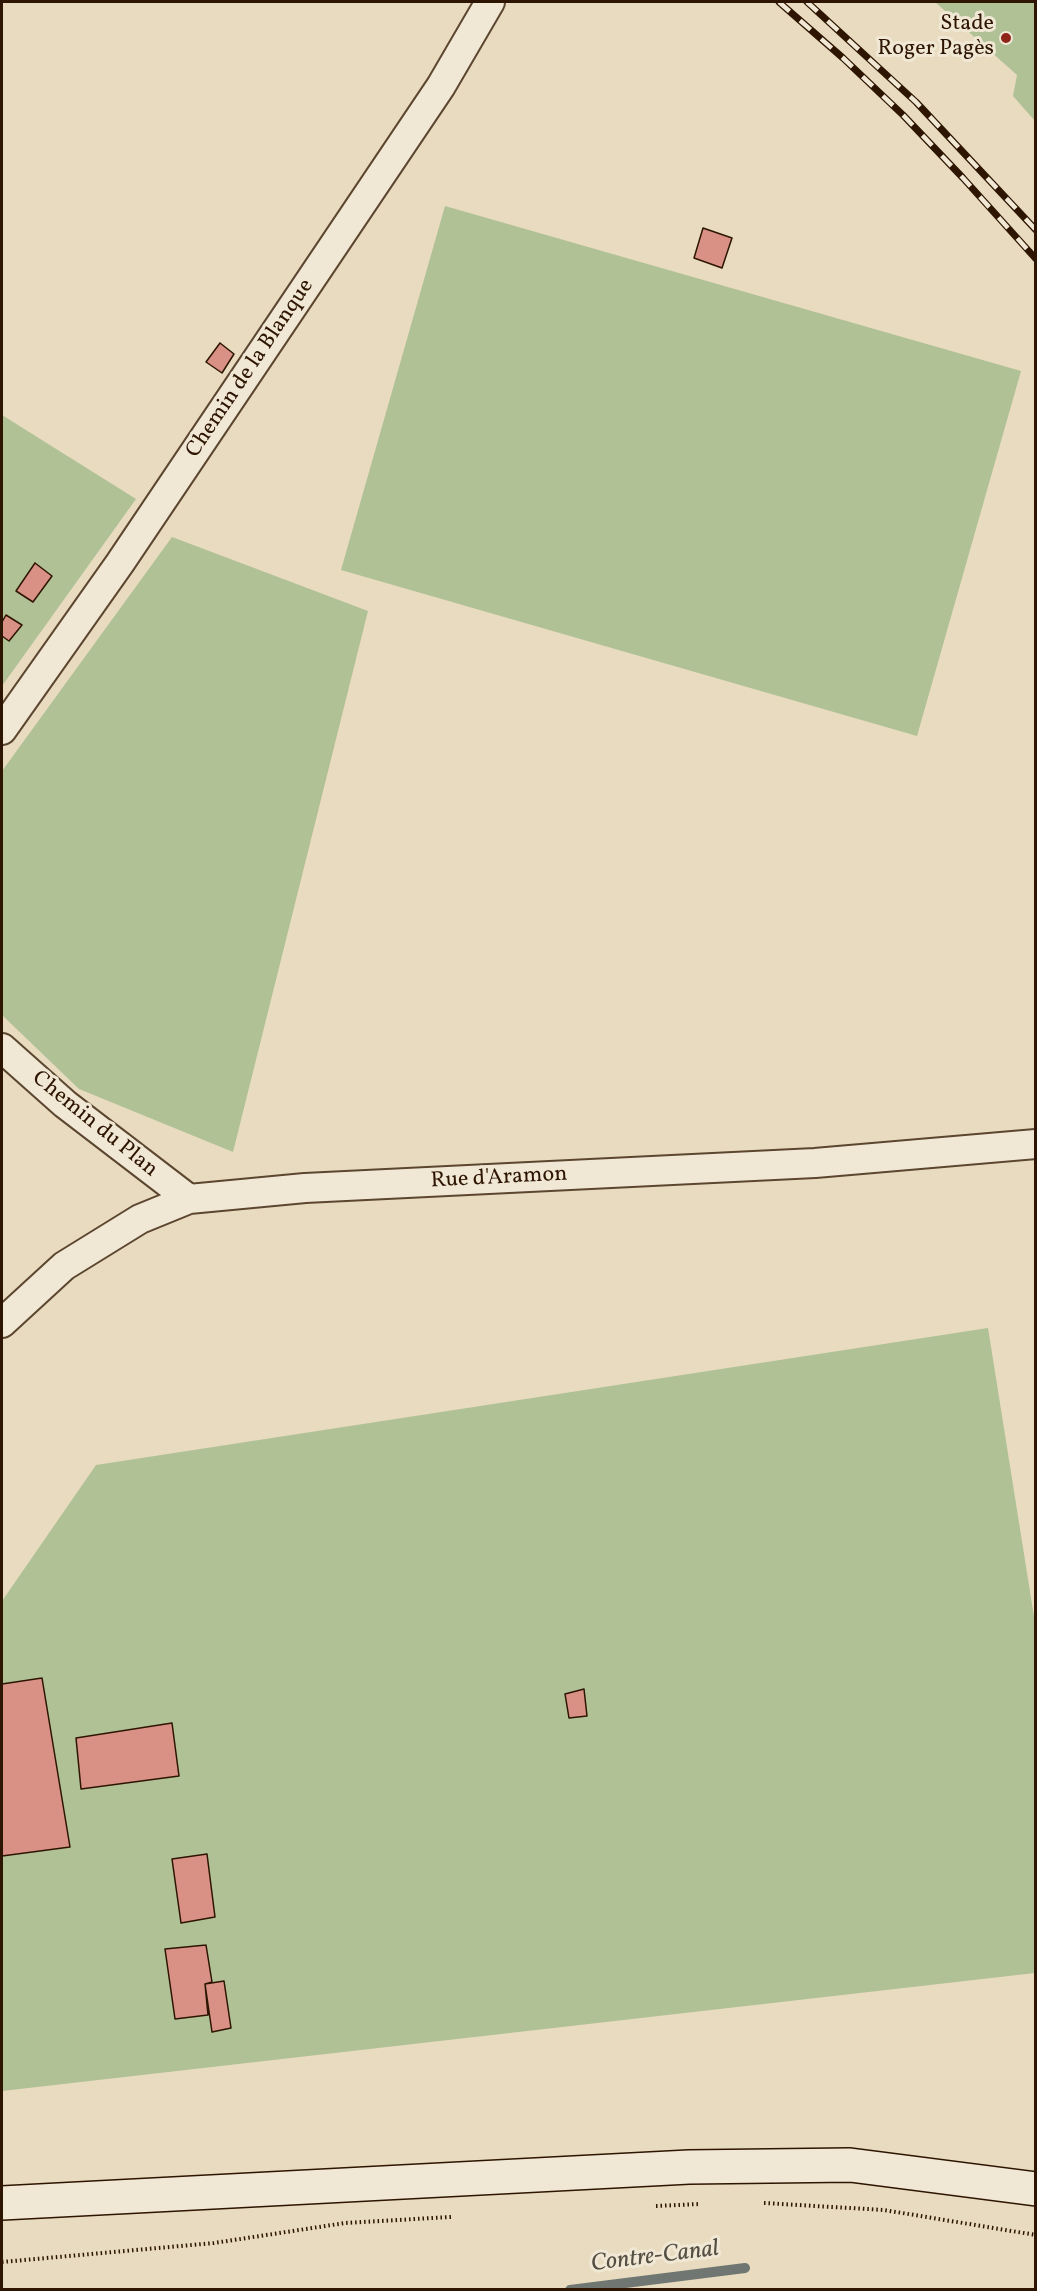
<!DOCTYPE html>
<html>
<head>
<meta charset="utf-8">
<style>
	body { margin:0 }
	#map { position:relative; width:1037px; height:2291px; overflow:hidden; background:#e8dbbf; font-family:Vollkorn,serif }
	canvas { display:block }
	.frame { position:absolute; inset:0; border:3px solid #2e1501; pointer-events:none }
</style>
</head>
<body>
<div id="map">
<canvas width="1037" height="2291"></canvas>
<div class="frame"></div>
</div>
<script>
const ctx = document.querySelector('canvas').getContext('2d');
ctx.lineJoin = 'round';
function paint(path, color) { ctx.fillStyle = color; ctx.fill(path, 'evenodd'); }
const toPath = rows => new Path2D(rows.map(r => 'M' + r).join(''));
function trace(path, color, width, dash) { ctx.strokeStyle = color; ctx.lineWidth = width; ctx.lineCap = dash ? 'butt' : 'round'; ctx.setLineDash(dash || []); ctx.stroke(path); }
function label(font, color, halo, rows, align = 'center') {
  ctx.font = font + ' Vollkorn,serif'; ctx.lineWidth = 6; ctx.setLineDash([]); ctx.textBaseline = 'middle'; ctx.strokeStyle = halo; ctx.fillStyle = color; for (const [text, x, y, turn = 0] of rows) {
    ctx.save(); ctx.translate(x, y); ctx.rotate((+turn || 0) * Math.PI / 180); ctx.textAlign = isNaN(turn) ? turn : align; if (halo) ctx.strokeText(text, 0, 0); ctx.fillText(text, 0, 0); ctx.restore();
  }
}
const green = toPath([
	[935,2,1035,2,1035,121,1013,96,1017,75],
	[445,206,1021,371,917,736,341,570],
	[2,415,136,499,2,686],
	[172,537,368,611,233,1152,79,1089,2,1015,2,771],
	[988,1328,1035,1623,1035,1973,2,2091,2,1601,96,1465]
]);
const stream = toPath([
	[570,2290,745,2268]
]);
const building = toPath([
	[703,228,732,238,722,268,694,258,703,228],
	[220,343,234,354,222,373,206,362,220,343],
	[35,563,52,576,33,602,16,591,35,563],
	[6,615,22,625,9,641,2,636,2,622,6,615],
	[42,1678,70,1847,2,1856,2,1684,42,1678],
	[584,1689,587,1716,569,1718,565,1694,584,1689],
	[172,1723,179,1776,81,1789,76,1738,172,1723],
	[207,1854,215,1917,181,1923,172,1859,207,1854],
	[206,1945,212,1982,205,1984,208,2015,175,2019,165,1949,206,1945],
	[224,1981,231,2028,212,2032,205,1984,224,1981]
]);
const path = toPath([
	[764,2203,884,2210,1036,2235],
	[656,2206,700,2204],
	[2,2262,214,2243,345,2223,451,2217]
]);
const street = toPath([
	[2,730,120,563,441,86,490,2],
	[2,1048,65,1104,189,1199],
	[2,1323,64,1266,140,1219,189,1199,305,1188,815,1163,1036,1144]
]);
const secondary = toPath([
	[2,2203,689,2167,850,2165,1036,2189]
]);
const rail = toPath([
	[779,2,843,58,903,115,963,178,1036,259],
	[807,2,916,102,1036,230]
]);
const markers = [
	[1006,38,6,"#8f2418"]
];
const poiNames = [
	["Stade",994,25],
	["Roger Pagès",994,50]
];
const streetNames = [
	["Chemin de la Blanque",251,369,-56],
	["Chemin du Plan",94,1125,39],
	["Rue d'Aramon",499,1179,-3]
];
const waterNames = [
	["Contre-Canal",655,2258,-7]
];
paint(green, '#b0c196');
trace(stream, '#707772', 10);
paint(building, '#d89184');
trace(building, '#2e1501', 1.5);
trace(street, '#5c4630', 32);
trace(secondary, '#2e1501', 36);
trace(path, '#2e1501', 4, [1.5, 3]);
trace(street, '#f0e8d5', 28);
trace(secondary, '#f0e8d5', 33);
trace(rail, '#2e1501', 7);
trace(rail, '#f0e8d5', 4.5, [14]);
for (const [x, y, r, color] of markers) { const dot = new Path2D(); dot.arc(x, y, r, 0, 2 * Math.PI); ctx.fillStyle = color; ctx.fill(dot); trace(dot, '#f0e8d5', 2); }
label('22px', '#2e1501', '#f0e8d5', poiNames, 'right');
label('22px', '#2e1501', '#f0e8d5', streetNames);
label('italic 24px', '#544e43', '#f0e8d5', waterNames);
</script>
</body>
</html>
